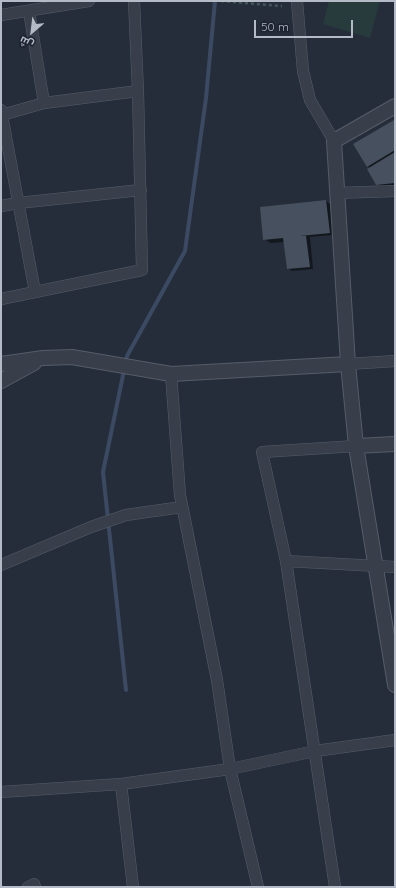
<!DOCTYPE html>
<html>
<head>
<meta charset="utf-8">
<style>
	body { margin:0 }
	#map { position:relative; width:396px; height:888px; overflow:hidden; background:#252d3a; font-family:Quicksand,Cairo,sans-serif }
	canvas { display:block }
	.frame { position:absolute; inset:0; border:2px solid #b4bac6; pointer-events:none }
	.north { position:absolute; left:12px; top:12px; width:40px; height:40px; -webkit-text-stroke:3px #1d2430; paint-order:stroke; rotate:208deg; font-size:11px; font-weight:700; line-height:16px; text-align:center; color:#b4bac6 }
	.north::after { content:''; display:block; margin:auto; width:14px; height:18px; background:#b4bac6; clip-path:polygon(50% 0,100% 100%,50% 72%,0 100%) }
	.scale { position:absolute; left:254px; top:20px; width:99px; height:18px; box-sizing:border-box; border:2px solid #b4bac6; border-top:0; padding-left:5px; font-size:12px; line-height:14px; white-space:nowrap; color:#b4bac6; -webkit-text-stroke:3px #1d2430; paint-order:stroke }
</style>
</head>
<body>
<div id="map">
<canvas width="396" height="888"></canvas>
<div class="frame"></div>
<div class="north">ش</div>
<div class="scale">50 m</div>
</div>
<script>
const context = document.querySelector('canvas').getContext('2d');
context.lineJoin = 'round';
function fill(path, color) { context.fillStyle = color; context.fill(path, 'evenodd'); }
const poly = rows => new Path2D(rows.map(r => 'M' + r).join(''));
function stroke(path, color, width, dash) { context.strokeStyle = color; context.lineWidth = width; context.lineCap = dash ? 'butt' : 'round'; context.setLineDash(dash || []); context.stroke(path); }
fill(poly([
	[329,1,380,1,370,38,323,24]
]), '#273a3c');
fill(poly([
	[394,121,395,122,395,185,382,187,377,184,370,168,368,166],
	[326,201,330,204,333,235,310,237,313,269,292,271,288,268,285,242,271,243,264,239]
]), '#0007');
stroke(poly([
	[126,690,103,472,127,356,185,251,206,98,215,1]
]), '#3b4a62', 4);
fill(poly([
	[394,120,395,122,395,150,367,167,353,144],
	[395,152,395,183,376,185,367,169],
	[326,200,330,233,300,236,306,236,310,267,287,269,283,238,263,240,260,207]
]), '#46505e');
const minor = poly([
	[297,1,303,71,310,100,334,141],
	[29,11,44,103],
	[1,15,89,1],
	[1,110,35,292],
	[2,115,44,103,138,91],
	[337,193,395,191],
	[1,206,18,203,141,190],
	[1,299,142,270,138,91,134,1],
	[348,364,395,361],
	[171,374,180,495,217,680,230,769,258,887],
	[286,561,395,567],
	[1,565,91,527,126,515,182,507],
	[121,784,133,887],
	[1,792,121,784,230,769,315,751,395,740],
	[28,887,34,884,35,887],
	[335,887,286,561,262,452,356,446]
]);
const tertiary = poly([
	[395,106,334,141,348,364,356,446,395,685],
	[1,364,43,358,72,357,171,374,348,364],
	[1,381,34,363],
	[356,446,395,444]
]);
stroke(minor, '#565d69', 12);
stroke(tertiary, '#565d69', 16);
stroke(poly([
	[221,1,282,6]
]), '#445559', 2.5, [3, 3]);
stroke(minor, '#383f4b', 11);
stroke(tertiary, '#383f4b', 14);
</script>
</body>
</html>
